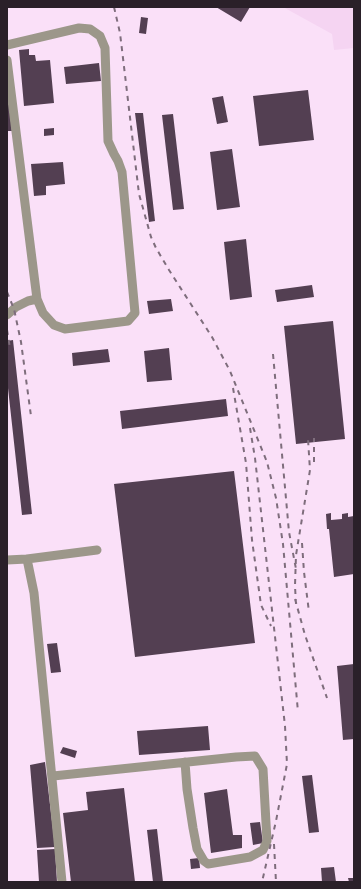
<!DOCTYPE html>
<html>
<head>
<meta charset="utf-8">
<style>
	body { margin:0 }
	#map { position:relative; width:361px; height:889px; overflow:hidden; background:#fae0f8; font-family:"PT Serif",serif }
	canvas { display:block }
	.frame { position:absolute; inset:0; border:8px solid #2a2029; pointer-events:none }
</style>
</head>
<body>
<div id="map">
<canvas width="361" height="889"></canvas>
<div class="frame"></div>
</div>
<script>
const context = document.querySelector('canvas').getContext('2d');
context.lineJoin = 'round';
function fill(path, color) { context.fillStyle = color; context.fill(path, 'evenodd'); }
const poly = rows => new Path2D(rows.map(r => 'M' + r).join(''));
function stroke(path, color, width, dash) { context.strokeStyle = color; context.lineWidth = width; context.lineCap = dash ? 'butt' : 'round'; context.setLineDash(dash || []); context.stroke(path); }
fill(poly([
	[283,7,354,7,354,48,334,50,332,34]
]), '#f5d4f2');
fill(poly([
	[216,7,250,7,241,22],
	[141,17,148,18,146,34,139,33],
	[29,49,29,55,35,55,36,61,50,60,54,103,24,106,19,50],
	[99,63,101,81,66,84,64,67],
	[308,90,314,140,259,146,253,96],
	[7,96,8,96,12,131,7,131],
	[223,96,228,122,217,124,212,98],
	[135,113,143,113,155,221,149,222],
	[173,114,184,209,173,210,162,115],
	[54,128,54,135,44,136,44,129],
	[232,149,240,207,217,210,210,152],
	[63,162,65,184,46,186,46,195,34,196,31,164],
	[246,239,252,297,230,300,224,242],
	[312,285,314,297,277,302,275,290],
	[171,299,173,311,149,314,147,301],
	[333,321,345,439,296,444,284,326],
	[13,340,32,514,22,515,7,379,7,341],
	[169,348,172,380,147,382,144,351],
	[108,349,110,362,73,366,72,353],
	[226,399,228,416,122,429,120,411],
	[234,471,255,643,135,657,114,484],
	[331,513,331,520,342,519,342,514,348,513,348,517,354,516,354,574,334,577,329,529,327,529,326,514],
	[57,643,61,672,51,673,47,644],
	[354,664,354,739,343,740,337,666],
	[208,726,210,750,139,755,137,731],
	[63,747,77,751,75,758,60,753],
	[45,762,55,847,37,848,30,765],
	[312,775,319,832,309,833,302,776],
	[124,788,135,882,71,882,63,813,88,810,86,792],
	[227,789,233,835,242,835,242,848,211,853,204,793],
	[260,822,263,843,253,845,250,823],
	[157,829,163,882,153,882,147,830],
	[55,849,57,882,39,882,37,850],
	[199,858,200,868,191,869,190,859],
	[334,867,336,882,322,882,321,868],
	[348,878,354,878,354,882,349,882]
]), '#533f52');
stroke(poly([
	[7,45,79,28,90,29,100,36,105,48,108,141,114,154,118,161,122,172,135,313,128,321,65,329,54,325,43,313,37,299,7,60],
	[7,315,16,307,28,301,37,299],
	[27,559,34,593,62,882],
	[7,560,27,559,97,550],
	[53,776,236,757,255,756,263,769,267,841,263,850,250,857,208,864,204,861,197,849,193,828,187,789,185,762]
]), '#9c978a', 9);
stroke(poly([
	[114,7,120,33,125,75,139,194,151,237,156,248,169,270,212,337,230,371,267,462,276,498,283,544,298,712],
	[7,292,14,309,21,342,31,416],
	[7,330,10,348],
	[273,354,289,532,296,569],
	[233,388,246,463,252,540,261,605,271,626],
	[250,428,255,458,285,726,287,764,276,821,262,882],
	[314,462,314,438],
	[302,543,304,572,309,612],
	[295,599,305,635,327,698],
	[296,604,295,586,296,555,310,470,308,439],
	[274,844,276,882]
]), '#7e6d7c', 2, [5, 5]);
</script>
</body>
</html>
